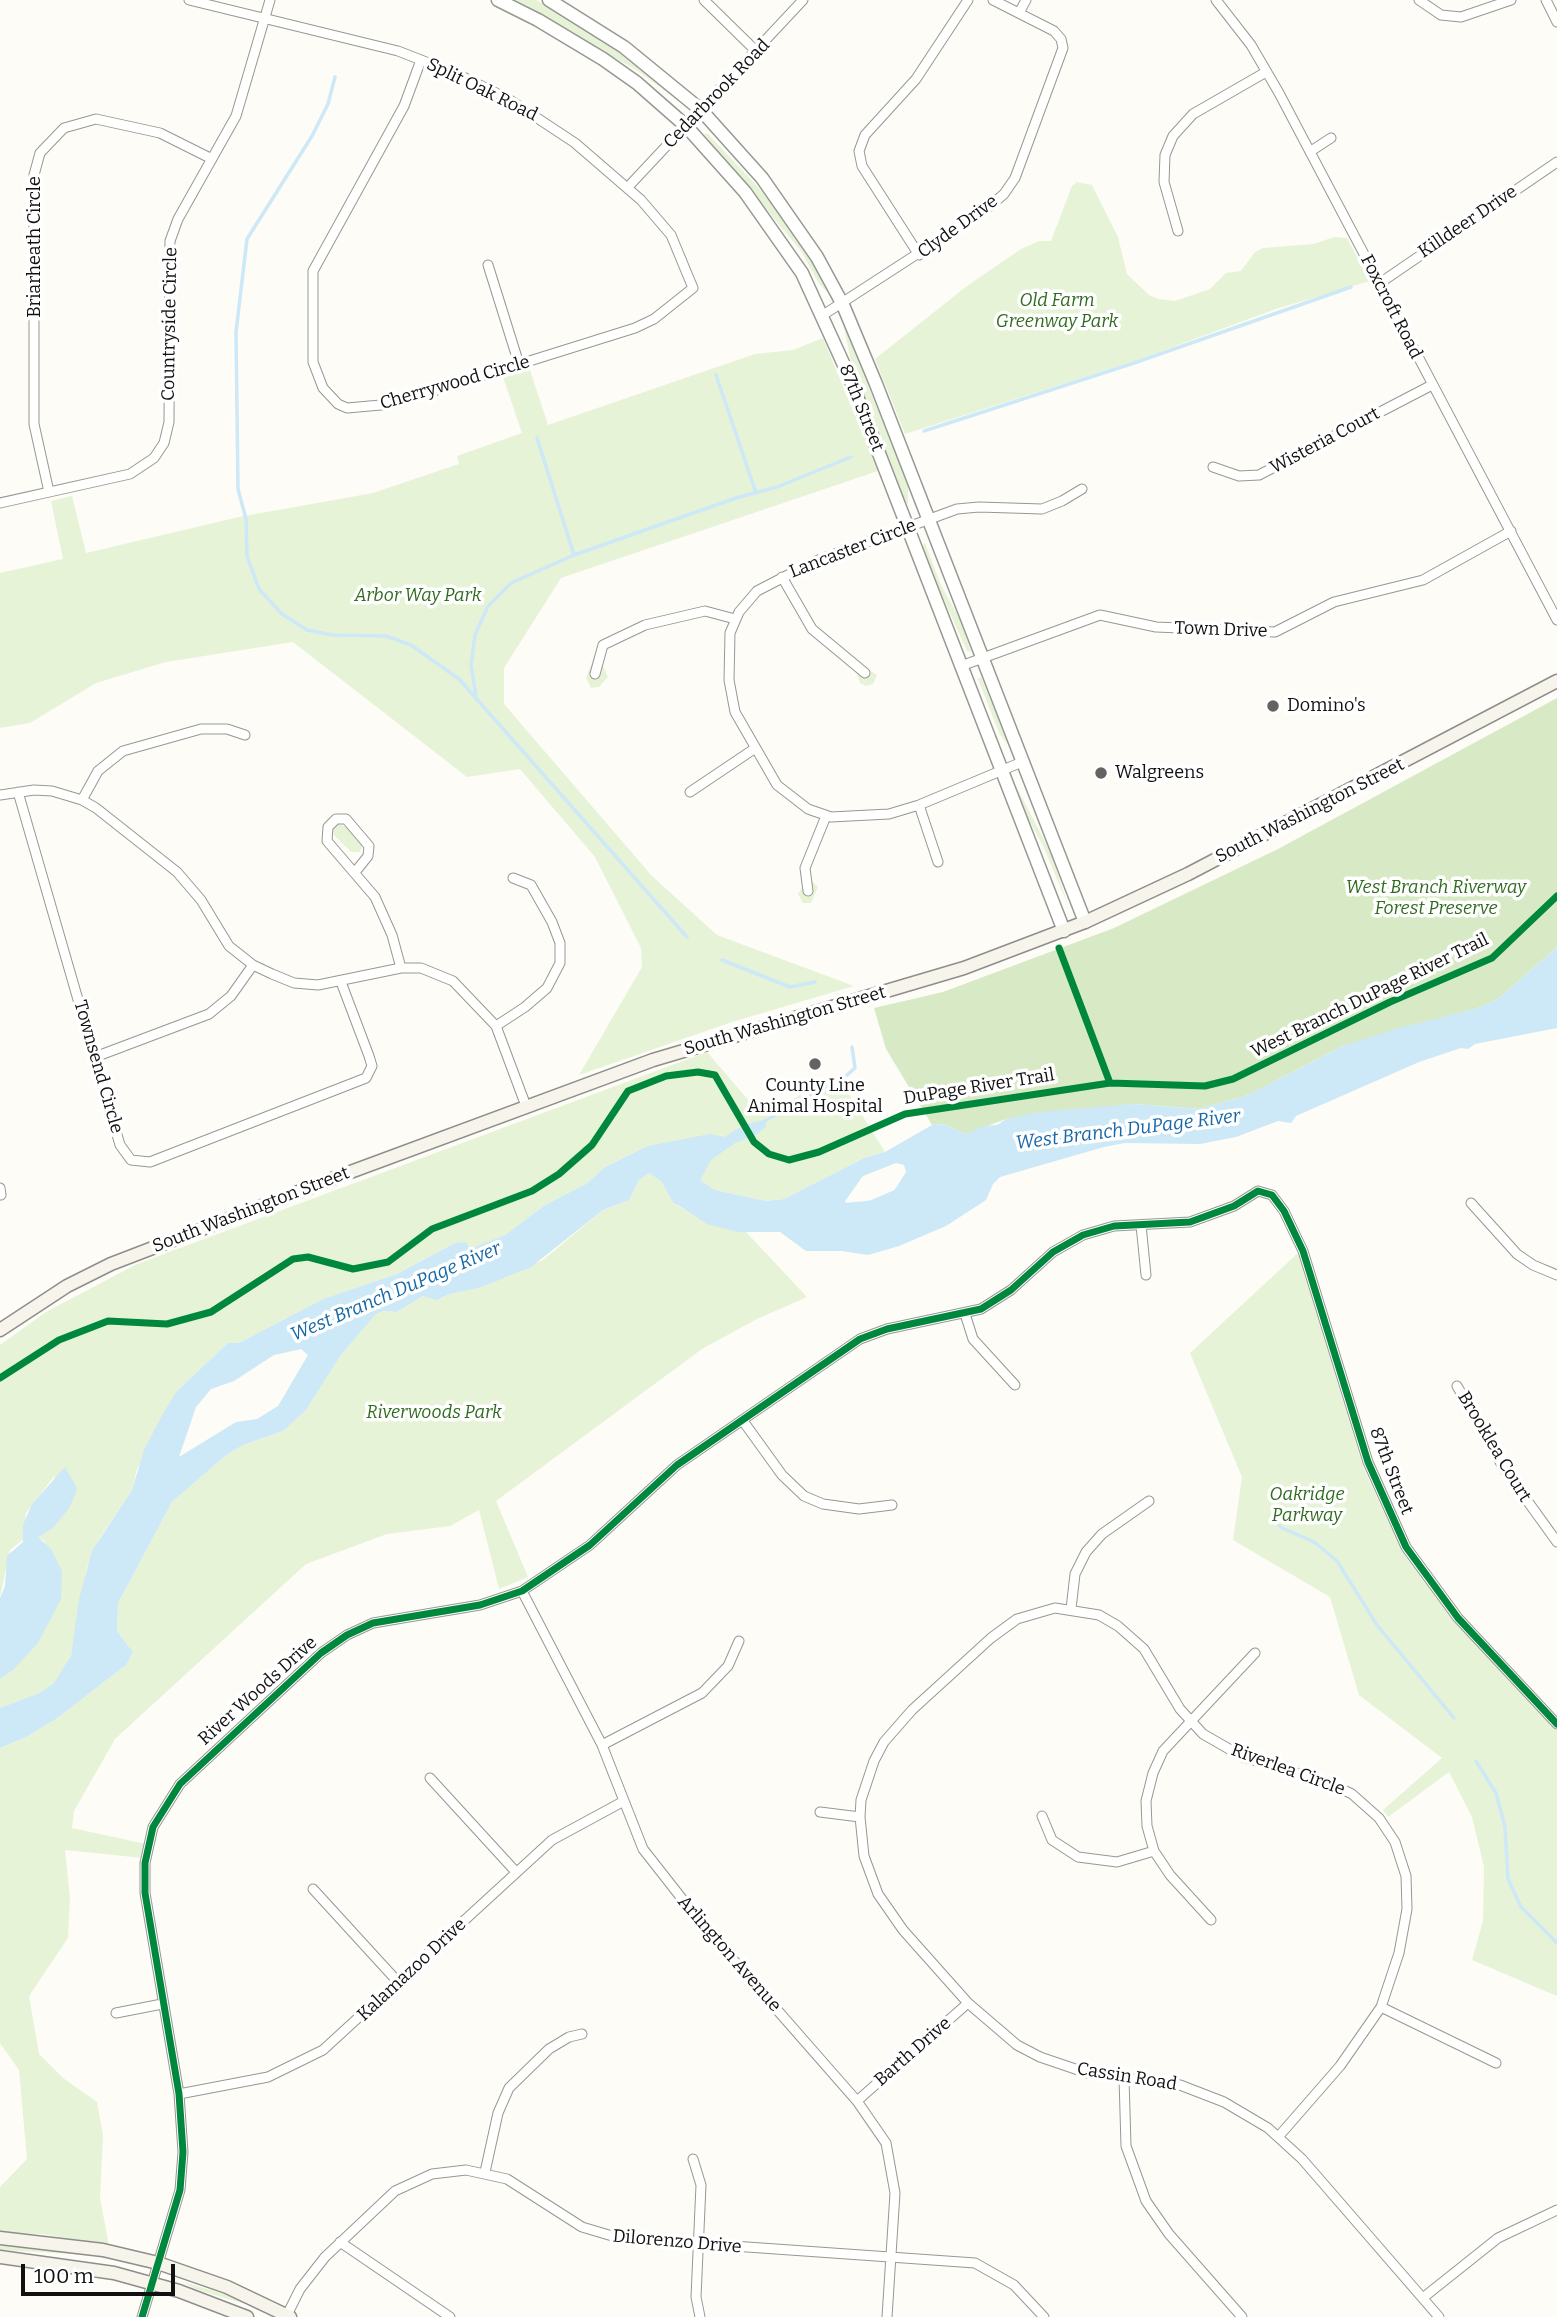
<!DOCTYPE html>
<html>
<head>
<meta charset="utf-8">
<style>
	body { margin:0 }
	#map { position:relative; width:1557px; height:2317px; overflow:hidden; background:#fdfcf7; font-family:Bitter,serif }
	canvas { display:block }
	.scale { position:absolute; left:21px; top:2264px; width:154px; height:32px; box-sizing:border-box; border:4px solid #111; border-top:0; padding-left:9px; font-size:21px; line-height:24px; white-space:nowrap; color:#111; -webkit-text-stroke:5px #fff; paint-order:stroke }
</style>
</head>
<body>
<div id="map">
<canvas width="1557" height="2317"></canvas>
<div class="scale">100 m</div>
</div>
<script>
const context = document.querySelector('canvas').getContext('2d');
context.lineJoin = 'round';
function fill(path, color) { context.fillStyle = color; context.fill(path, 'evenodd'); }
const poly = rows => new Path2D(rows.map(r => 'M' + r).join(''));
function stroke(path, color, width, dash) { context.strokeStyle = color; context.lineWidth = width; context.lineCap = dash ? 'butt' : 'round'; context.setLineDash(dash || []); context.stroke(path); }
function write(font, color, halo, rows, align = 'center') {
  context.font = font + ' Bitter,serif'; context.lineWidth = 7; context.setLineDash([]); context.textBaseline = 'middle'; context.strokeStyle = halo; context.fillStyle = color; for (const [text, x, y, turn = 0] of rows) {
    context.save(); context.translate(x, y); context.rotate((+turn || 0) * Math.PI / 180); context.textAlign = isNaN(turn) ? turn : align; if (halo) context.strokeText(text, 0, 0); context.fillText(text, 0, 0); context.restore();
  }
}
fill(poly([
	[514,0,536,0,566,16,645,70,681,103,638,71],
	[704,134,708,134,773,203,805,248,828,292,819,284,801,251],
	[1077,182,1092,185,1118,237,1127,274,1149,295,1158,299,1175,301,1210,289,1226,273,1241,271,1255,252,1263,248,1314,244,1334,237,1347,238,1370,281,1276,309,1132,362,905,434,875,359,967,286,1021,249,1039,241,1051,241,1072,186],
	[844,327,908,484,908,504,904,502,852,367],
	[823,338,878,471,561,578,504,668,504,704,652,876,717,935,854,986,732,1022,579,1075,642,967,641,948,595,857,520,769,467,777,293,642,166,662,96,683,30,723,0,728,0,573,63,559,51,501,72,496,86,553,239,517,373,493,459,464,457,456,522,433,503,377,530,370,548,425,755,354,793,350],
	[925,543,941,585,962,623,971,652,967,651,936,582,922,546],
	[596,651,608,677,599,687,591,688,586,678],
	[860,665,877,675,873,684,866,686,860,683,855,669],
	[981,677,1008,741,1008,745,999,733,978,679],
	[1017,788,1050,851,1068,905,1043,846,1026,815],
	[338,824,349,828,363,844,360,852,351,852,334,835,333,828],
	[808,877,818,887,811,903,803,903,798,894],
	[707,1052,762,1116,837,1075,885,1152,864,1158,784,1199,766,1201,715,1190,648,1146,605,1167,586,1184,545,1205,505,1235,470,1250,455,1243,397,1274,323,1299,239,1343,228,1343,177,1391,137,1469,132,1490,100,1538,87,1567,71,1656,63,1671,54,1683,41,1693,0,1708,0,1679,13,1670,45,1542,38,1537,55,1475,26,1513,24,1539,10,1550,0,1597,0,1345,46,1312,137,1264],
	[649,1173,662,1182,678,1206,707,1223,746,1232,807,1297,757,1319,702,1349,496,1501,528,1577,499,1589,479,1510,450,1526,387,1534,306,1564,115,1739,74,1811,72,1828,146,1844,143,1858,65,1850,70,1898,68,1938,29,1996,39,2054,63,2078,97,2102,103,2135,100,2198,109,2246,43,2234,0,2233,0,2187,27,2159,19,2070,0,2043,0,1748,26,1737,56,1719,126,1665,133,1652,117,1631,118,1603,172,1502,225,1456,243,1445,283,1431,306,1410,341,1355,376,1314,383,1311,397,1312,423,1296,440,1299,450,1294,479,1288,543,1260,603,1210,629,1200,639,1180],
	[1298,1253,1364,1469,1398,1542,1457,1624,1557,1731,1557,1996,1472,1960,1483,1921,1484,1867,1472,1817,1449,1772,1388,1817,1383,1810,1442,1758,1359,1695,1330,1597,1233,1540,1242,1477,1190,1353],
	[0,2243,82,2251,136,2264,89,2255,0,2250],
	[180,2281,238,2298,262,2309,198,2290]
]), '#e7f3d7');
fill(poly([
	[1557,698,1557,947,1498,999,1478,1008,1343,1046,1248,1095,1199,1109,1134,1104,1006,1119,966,1134,944,1124,932,1125,886,1049,874,1008,943,992,1114,928,1278,849]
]), '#d8eac5');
fill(poly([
	[1557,947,1557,1028,1475,1044,1468,1049,1461,1048,1419,1062,1296,1116,1291,1123,1278,1121,1236,1137,1200,1144,1125,1143,1104,1147,1000,1177,993,1184,986,1200,946,1226,899,1246,868,1255,841,1251,806,1251,780,1232,738,1232,707,1224,673,1202,662,1182,649,1173,639,1180,629,1200,603,1210,531,1267,479,1288,450,1294,437,1300,423,1296,397,1312,383,1311,376,1314,341,1355,306,1410,283,1431,243,1445,225,1456,172,1502,118,1603,117,1631,133,1652,126,1665,56,1719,26,1737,0,1748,0,1708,40,1693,54,1683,71,1656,79,1599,92,1551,132,1490,144,1450,165,1410,177,1391,228,1343,239,1343,323,1299,397,1274,455,1243,466,1242,470,1249,505,1235,545,1205,586,1184,605,1167,648,1146,710,1134,724,1137,746,1124,766,1120,766,1127,756,1135,735,1143,711,1160,700,1180,715,1190,766,1201,784,1199,864,1158,885,1152,932,1125,944,1124,966,1134,982,1126,997,1125,1006,1119,1039,1112,1134,1104,1199,1109,1248,1095,1343,1046,1395,1029,1478,1008,1498,999],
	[896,1163,904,1165,906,1172,885,1205,869,1212,849,1210,845,1201,863,1176],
	[301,1349,308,1355,278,1406,257,1419,236,1422,179,1457,196,1407,211,1389,234,1381,274,1355],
	[65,1467,77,1488,75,1495,69,1508,53,1528,38,1537,51,1549,62,1571,61,1599,38,1643,13,1670,0,1679,0,1598,5,1586,7,1556,23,1542,23,1525,32,1504]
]), '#cde8f7');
stroke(poly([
	[335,77,328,104,312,136,247,239,236,332,238,489,246,519,247,556,259,589,282,614,307,630,333,635,386,636,411,645,459,679,687,937],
	[716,375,756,493],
	[924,431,1134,363,1351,287],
	[537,438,574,555],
	[476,696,471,665,475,635,488,606,511,583,574,555,736,498,777,487,851,457],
	[722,960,790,987,815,982],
	[847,1075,855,1068,852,1047],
	[763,1122,837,1080],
	[1272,1508,1274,1520,1282,1528,1314,1542,1337,1561,1377,1625,1454,1718],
	[1476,1761,1496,1793,1505,1827,1508,1879,1521,1907,1557,1943]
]), '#cde8f7', 3.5);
stroke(poly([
	[828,1214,872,1210,907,1195]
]), '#cde8f7', 19);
const minor = poly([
	[189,0,398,51,457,74,510,100,575,143,641,200,671,235,693,288,654,319,635,328,392,404,347,408,338,404,323,388,313,362,313,271,404,106,421,60],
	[704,0,757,52],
	[1216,0,1251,45,1279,93,1557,620],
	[1419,0,1441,15,1461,17,1511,0],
	[1546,0,1557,22],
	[1019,13,1026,0],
	[1311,151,1331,138],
	[628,187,803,0],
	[1178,231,1164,182,1165,155,1173,136,1193,114,1266,72],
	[919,255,862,166,859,151,865,135,916,79,968,0],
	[488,265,519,364],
	[1380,283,1557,162],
	[823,315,985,210,1004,194,1015,178,1063,48,1061,39,1054,31,993,0],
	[1213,467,1239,476,1259,475,1432,385],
	[49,492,34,424,34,175,40,153,64,128,96,119,160,133,212,159],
	[0,503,130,474,154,458,164,443,169,422,170,241,178,219,236,116,270,0],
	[782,577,812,629,865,673],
	[961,666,1100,615,1156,627,1275,632,1334,602,1423,580,1511,531],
	[595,674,603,645,645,625,705,611,735,619],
	[1022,762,919,805,889,814,831,817,808,809,777,785,735,712,729,680,730,633,739,612,757,591,813,562,957,509,979,507,1042,509,1062,501,1082,489],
	[18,792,120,1145,131,1160,150,1162,366,1078,372,1066,369,1056,341,982],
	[690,792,754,749],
	[0,795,34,790,52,791,82,800,96,808,177,872,201,900,229,946,253,965,272,974,294,983,318,985,401,968,421,968,453,981,496,1026,526,1106],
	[82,800,98,771,123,751,201,729,227,729,245,735],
	[919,805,938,862],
	[356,871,368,856,369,846,346,819,336,819,328,827,327,841,375,897,392,935,401,968],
	[808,891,805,868,826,816],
	[496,1026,525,1007,547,988,560,963,560,943,552,922,531,885,513,878],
	[95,1057,209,1014,231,996,253,965],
	[0,1188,1,1195],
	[1471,1203,1517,1254,1533,1265,1557,1275],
	[1141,1225,1146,1275],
	[965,1314,973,1339,1015,1385],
	[1457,1386,1503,1467,1557,1542],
	[743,1421,782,1475,804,1496,823,1504,859,1509,892,1505],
	[522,1591,602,1745,643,1849,701,1923,857,2101,886,2143,895,2193,887,2317],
	[1071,1609,1075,1574,1086,1552,1102,1534,1149,1501],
	[602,1745,702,1693,728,1666,739,1641],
	[430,1778,516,1872],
	[820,1812,860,1817],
	[1042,1816,1052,1840,1078,1857,1117,1862,1154,1851],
	[313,1889,398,1982],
	[1211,1920,1170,1875,1154,1851,1147,1826,1146,1801,1153,1773,1163,1751,1255,1653],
	[1381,2007,1496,2063],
	[116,2013,162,2004],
	[1124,2078,1126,2146,1146,2201,1169,2234,1242,2317],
	[179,2094,268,2077,323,2050,552,1840,624,1801],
	[857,2101,968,2003],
	[1279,2136,1340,2066,1381,2007,1399,1953,1407,1909,1406,1876,1395,1842,1379,1818,1352,1794,1327,1782,1243,1757,1203,1734,1180,1709,1144,1649,1118,1626,1099,1615,1055,1608,1017,1619,991,1638,912,1710,884,1742,874,1761,861,1800,860,1817,864,1856,878,1894,903,1930,968,2003,1017,2045,1040,2057,1087,2073,1180,2085,1224,2102,1268,2128,1302,2159,1439,2317],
	[693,2159,701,2185,696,2297,700,2317],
	[485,2172,498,2113,509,2088,549,2049,569,2037,582,2034],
	[340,2242,450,2317],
	[1424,2297,1498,2238,1557,2210],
	[142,2317,180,2190,183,2152,179,2094,145,1893,145,1863,153,1827,180,1784,321,1653,347,1635,373,1623,480,1605,522,1591,590,1545,677,1465,860,1339,887,1329,981,1309,1011,1290,1053,1252,1083,1235,1114,1226,1190,1222,1234,1206,1258,1191,1272,1195,1284,1211,1303,1251,1368,1462,1406,1547,1458,1618,1557,1724],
	[286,2317,300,2289,325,2257,395,2191,432,2174,466,2170,507,2179,582,2227,619,2238,975,2263,1014,2285,1044,2317]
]);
const tertiary = poly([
	[498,0,538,20,603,59,637,83,686,126,745,192,802,273,849,376,1064,931],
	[549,0,624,47,701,110,762,178,817,257,843,305,876,384,1085,922]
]);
const secondary = poly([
	[0,1330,67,1286,111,1264,345,1174,653,1060,964,968,1085,922,1188,874,1557,681],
	[0,2238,103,2250,158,2263,227,2287,290,2317],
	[0,2257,114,2273,179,2291,247,2317]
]);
stroke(minor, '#979795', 11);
stroke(tertiary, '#979795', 15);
stroke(secondary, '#8e8d8b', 15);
stroke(minor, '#fffffe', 9);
stroke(tertiary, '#fffffe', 12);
stroke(secondary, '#f6f4eb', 12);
stroke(poly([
	[1059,948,1110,1083,1205,1086,1233,1079,1390,1002,1492,958,1557,896],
	[0,1378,59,1340,108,1321,167,1324,211,1312,293,1259,308,1257,353,1269,388,1262,432,1229,532,1191,559,1174,592,1145,628,1091,666,1076,698,1072,715,1075,754,1142,769,1154,789,1160,819,1152,905,1114,1110,1083],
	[142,2317,180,2190,183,2152,179,2094,145,1893,145,1863,153,1827,180,1784,321,1653,347,1635,373,1623,480,1605,522,1591,590,1545,677,1465,860,1339,887,1329,981,1309,1011,1290,1053,1252,1083,1235,1114,1226,1190,1222,1234,1206,1258,1191,1272,1195,1284,1211,1303,1251,1368,1462,1406,1547,1458,1618,1557,1724]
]), '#00873e', 7);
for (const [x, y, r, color] of [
	[1273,706,7,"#646362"],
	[1101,773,7,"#646362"],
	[815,1064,7,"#646362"]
]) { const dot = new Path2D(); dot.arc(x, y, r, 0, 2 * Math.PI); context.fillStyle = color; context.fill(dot); stroke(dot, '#fff', 2.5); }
write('18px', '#111', '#fff', [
	["Split Oak Road",482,90,26],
	["Cedarbrook Road",717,94,-46],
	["Killdeer Drive",1468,222,-34],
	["Clyde Drive",958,227,-36],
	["Briarheath Circle",35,247,-90],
	["Foxcroft Road",1391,307,63],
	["Countryside Circle",170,324,-89],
	["Cherrywood Circle",455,383,-16],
	["87th Street",861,408,68],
	["Wisteria Court",1325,441,-28],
	["Lancaster Circle",853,549,-21],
	["Town Drive",1221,630,2],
	["South Washington Street",1310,811,-27],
	["West Branch DuPage River Trail",1370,996,-26],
	["South Washington Street",785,1021,-16],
	["Townsend Circle",98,1067,74],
	["DuPage River Trail",979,1087,-9],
	["South Washington Street",251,1210,-21],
	["Brooklea Court",1494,1447,59],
	["87th Street",1391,1471,69],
	["River Woods Drive",258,1691,-42],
	["Riverlea Circle",1288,1770,20],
	["Arlington Avenue",729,1954,49],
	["Kalamazoo Drive",412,1970,-43],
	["Barth Drive",913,2052,-41],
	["Cassin Road",1127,2077,9],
	["Dilorenzo Drive",677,2242,5]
]);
write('italic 18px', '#2f6b1f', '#fff', [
	["Old Farm",1057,301],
	["Greenway Park",1057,322],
	["Arbor Way Park",418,596],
	["West Branch Riverway",1436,888],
	["Forest Preserve",1436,909],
	["Riverwoods Park",434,1413],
	["Oakridge",1307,1495],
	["Parkway",1307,1516]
]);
write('18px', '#111', '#fff', [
	["Domino's",1287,706],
	["Walgreens",1115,773],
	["County Line",815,1086,"center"],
	["Animal Hospital",815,1107,"center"]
], 'left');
write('italic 19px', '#1768a6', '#fff', [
	["West Branch DuPage River",1128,1130,-7],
	["West Branch DuPage River",396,1292,-23]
]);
</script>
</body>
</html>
